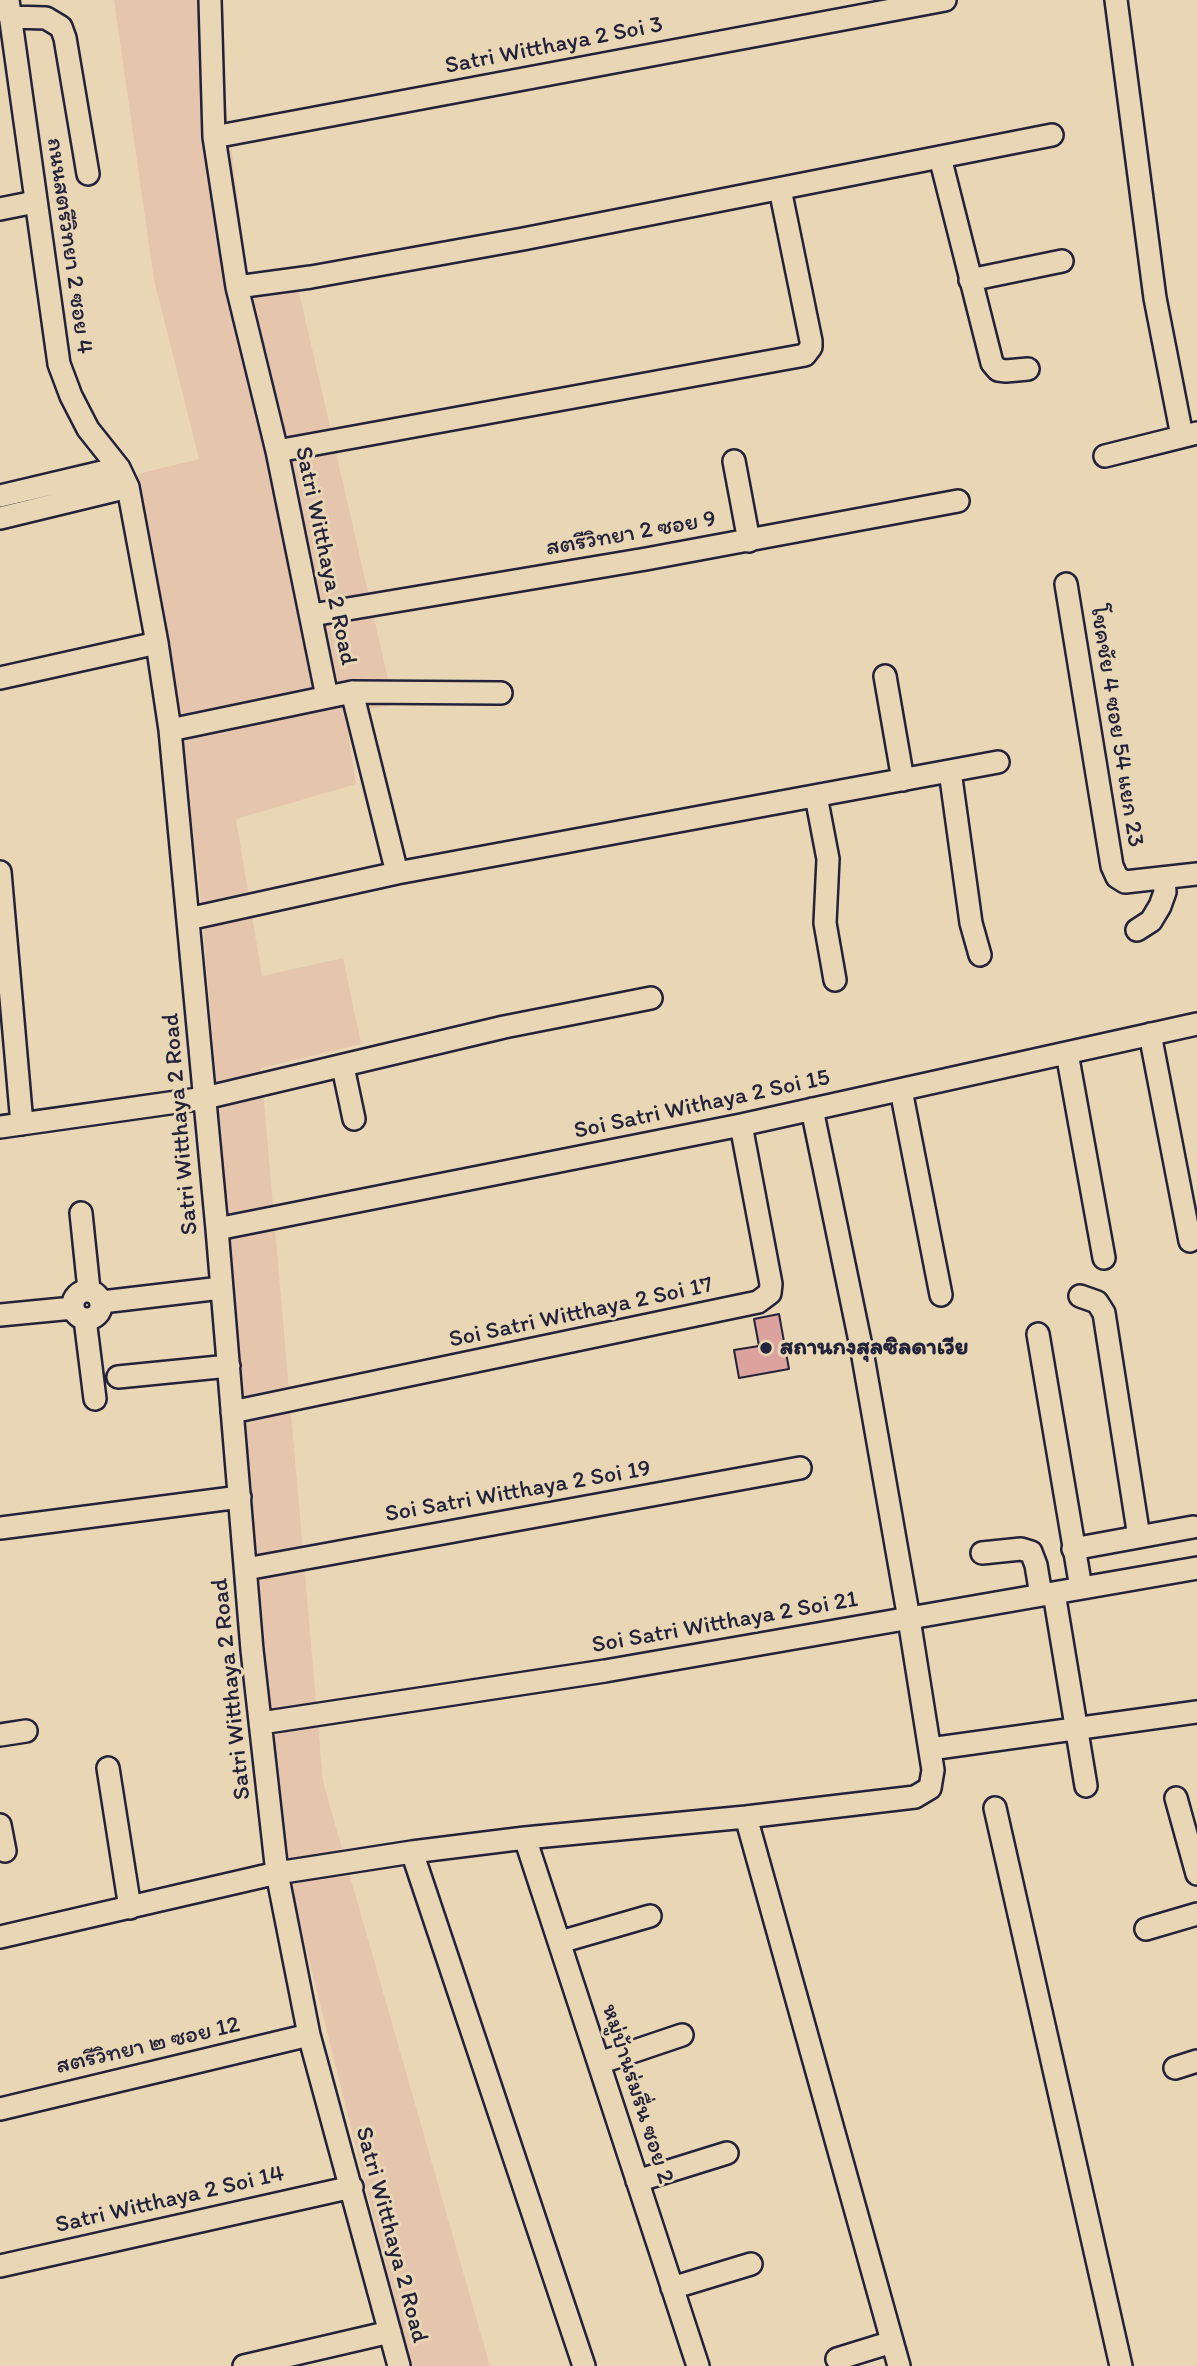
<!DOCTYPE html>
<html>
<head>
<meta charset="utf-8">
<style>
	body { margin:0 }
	canvas { display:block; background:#e9d6b4 }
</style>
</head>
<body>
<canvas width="1197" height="2366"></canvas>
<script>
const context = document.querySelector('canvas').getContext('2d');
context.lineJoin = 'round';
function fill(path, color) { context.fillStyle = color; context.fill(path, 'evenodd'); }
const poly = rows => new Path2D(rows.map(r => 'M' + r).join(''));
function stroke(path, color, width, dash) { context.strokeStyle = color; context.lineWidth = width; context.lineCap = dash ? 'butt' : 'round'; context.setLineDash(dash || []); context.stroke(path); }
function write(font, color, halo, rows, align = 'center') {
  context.font = font + ' Itim,"Playpen Sans Thai",sans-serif'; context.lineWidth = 6; context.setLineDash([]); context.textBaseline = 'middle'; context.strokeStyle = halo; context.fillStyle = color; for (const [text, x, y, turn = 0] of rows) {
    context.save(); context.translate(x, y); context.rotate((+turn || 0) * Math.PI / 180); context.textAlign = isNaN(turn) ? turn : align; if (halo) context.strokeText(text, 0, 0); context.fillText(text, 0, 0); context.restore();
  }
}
fill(poly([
	[114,0,219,0,221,66,247,273,293,266,394,705,345,713,356,784,236,819,262,976,343,958,361,1044,261,1068,323,1782,490,2366,411,2366,294,1900,273,1737,198,870,138,474,199,459,154,280]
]), '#e5c6ad');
const building = poly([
	[779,1314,789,1369,739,1378,734,1350,759,1346,754,1319,779,1314]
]);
fill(building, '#dca29d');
stroke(building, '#22223b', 2);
const minor = poly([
	[8,0,59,364,71,396,88,429,119,468,128,487,157,643,170,730,217,1229,252,1650,277,1873,309,2035,399,2366],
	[210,0,214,137,237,287,277,451,327,697],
	[1116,0,1155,298,1182,436],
	[10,17,46,18,61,27,65,38,88,174],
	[214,137,945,0],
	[940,157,992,363,998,370,1006,371,1028,369],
	[0,209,35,202],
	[970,280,1062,261],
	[237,287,311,277,523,239,1052,135],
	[277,451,805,355,811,347,811,341,780,189],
	[1105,456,1197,433],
	[734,461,749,541],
	[0,496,119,468],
	[0,518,128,487],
	[1066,584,1112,866,1117,877,1125,882,1197,874],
	[312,615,646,559,958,501],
	[885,676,903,780],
	[0,678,157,643],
	[352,692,397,873],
	[170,730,352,692,501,693],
	[950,771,971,923,980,955],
	[816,796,828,859,825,923,835,980],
	[0,872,22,1124],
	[188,919,397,873,998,762],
	[1137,930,1151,921,1160,906,1165,892,1164,879],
	[1150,1034,1190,1241],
	[1067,1053,1104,1258],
	[343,1067,354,1119],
	[901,1090,941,1295],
	[0,1127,205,1098,504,1027,651,998],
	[81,1213,89,1290],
	[217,1229,741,1125,1197,1024],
	'73 1305a14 14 0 1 1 28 0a14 14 0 1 1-28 0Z',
	[1080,1296,1097,1302,1104,1313,1139,1537],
	[102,1302,221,1288],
	[0,1315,73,1308],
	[85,1319,95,1399],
	[1038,1334,1081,1588],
	[118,1377,229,1366],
	[232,1412,758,1302,770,1293,771,1284,741,1125],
	[0,1528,240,1497],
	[1073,1549,1193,1527],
	[982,1553,1021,1549,1031,1552,1036,1565,1041,1595],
	[246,1569,800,1468],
	[1054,1593,1086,1786],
	[261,1723,605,1671,1197,1568],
	[0,1735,26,1731],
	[930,1749,1197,1712],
	[108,1768,130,1908],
	[1176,1798,1197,1874],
	[995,1808,1121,2366],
	[746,1817,899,2366],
	[0,1825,5,1851],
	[525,1838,698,2366],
	[412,1852,584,2366],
	[1146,1929,1197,1914],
	[0,1937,277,1873,412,1852,525,1838,746,1817,915,1797,930,1788,933,1770,909,1619,862,1351,812,1109],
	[560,1942,650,1916],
	[599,2063,682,2035],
	[1175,2068,1197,2061],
	[0,2109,309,2035],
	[637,2181,727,2153],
	[0,2266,352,2187],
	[672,2288,751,2264],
	[837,2359,892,2342],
	[244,2366,390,2332]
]);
stroke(minor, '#22223b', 26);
stroke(minor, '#e9d6b4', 21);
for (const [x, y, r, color] of [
	[766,1348,7,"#22223b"]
]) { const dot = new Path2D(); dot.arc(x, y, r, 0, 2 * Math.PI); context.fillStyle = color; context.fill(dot); stroke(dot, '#e9d6b4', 2.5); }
write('24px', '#22223b', '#e9d6b4', [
	["Satri Witthaya 2 Soi 3",554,46,-11],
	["ถนนสตรีวิทยา 2 ซอย 4",69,246,82],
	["สตรีวิทยา 2 ซอย 9",631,534,-10],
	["Satri Witthaya 2 Road",325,556,78],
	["โชคชัย 4 ซอย 54 แยก 23",1116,726,81],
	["Soi Satri Withaya 2 Soi 15",702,1105,-12],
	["Satri Witthaya 2 Road",181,1124,-95],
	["Soi Satri Witthaya 2 Soi 17",581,1313,-12],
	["Soi Satri Witthaya 2 Soi 19",518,1492,-10],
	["Soi Satri Witthaya 2 Soi 21",725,1623,-10],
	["Satri Witthaya 2 Road",232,1689,-96],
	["สตรีวิทยา ๒ ซอย 12",148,2046,-13],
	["หมู่บ้านร่มรื่น ซอย 2",637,2094,72],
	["Satri Witthaya 2 Soi 14",170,2200,-13],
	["Satri Witthaya 2 Road",391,2235,75]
]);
write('bold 24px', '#22223b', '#e9d6b4', [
	["สถานกงสุลซิลดาเวีย",780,1348]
], 'left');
</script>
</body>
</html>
